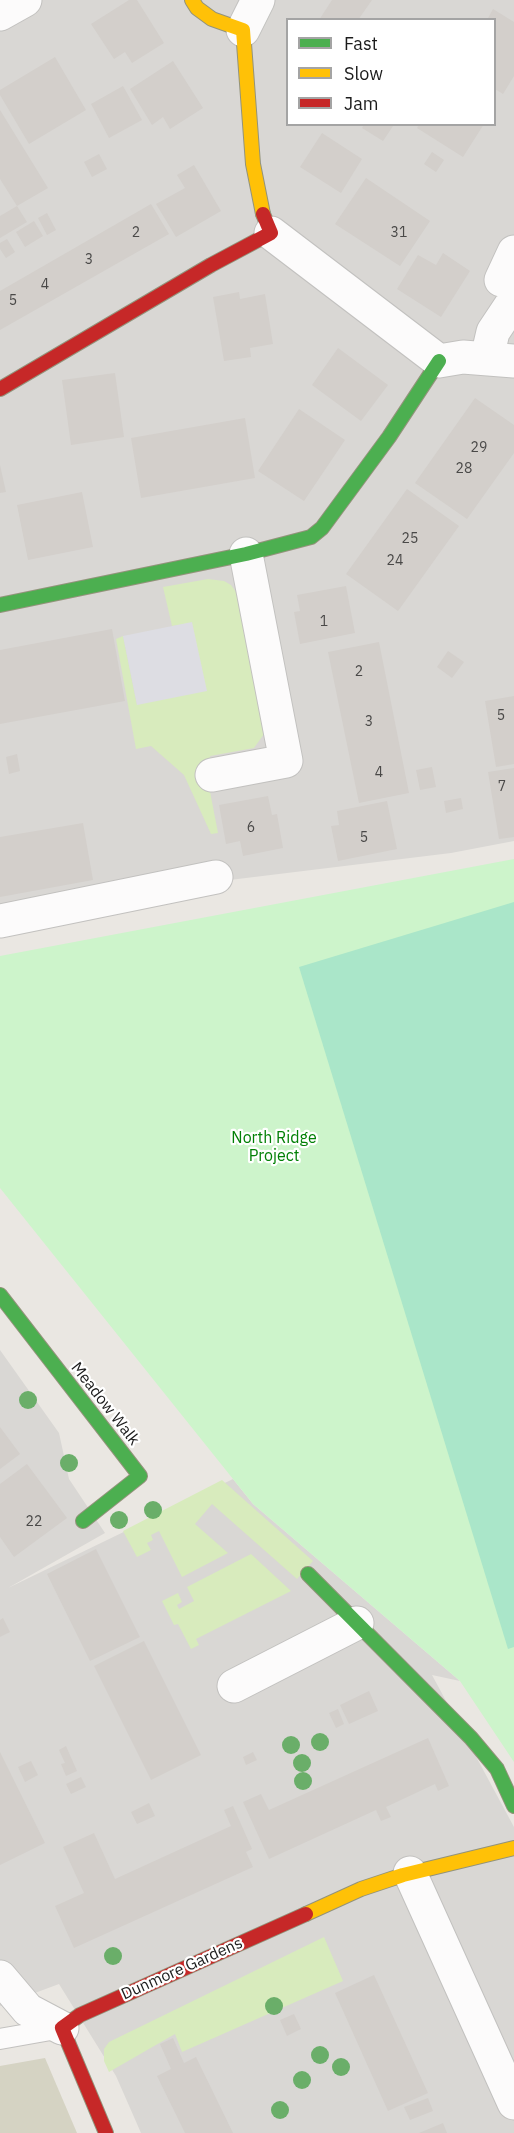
<!DOCTYPE html>
<html>
<head>
<meta charset="utf-8">
<style>
	body { margin:0 }
	#map { position:relative; width:514px; height:2133px; overflow:hidden; background:#eae7e2; font-family:"IBM Plex Sans",sans-serif }
	canvas { display:block }
	.legend { position:absolute; left:286px; top:18px; width:210px; height:108px; box-sizing:border-box; background:#fff; border:2px solid #a4a4a4; margin:0; padding:8px 10px; list-style:none; font-size:18px; color:#1b1b1b }
	.legend li { display:flex; align-items:center; gap:12px; height:30px }
	.legend b { width:30px; border:2px solid #a4a4a4 }
</style>
</head>
<body>
<div id="map">
<canvas width="514" height="2133"></canvas>
<ul class="legend">
<li><b style="height:8px;background:#4caf50"></b>Fast</li>
<li><b style="height:8px;background:#ffc107"></b>Slow</li>
<li><b style="height:8px;background:#c62828"></b>Jam</li>
</ul>
</div>
<script>
const context = document.querySelector('canvas').getContext('2d');
context.lineJoin = 'round';
function fill(path, color) { context.fillStyle = color; context.fill(path, 'evenodd'); }
const poly = rows => new Path2D(rows.map(r => 'M' + r).join(''));
function stroke(path, color, width, dash) { context.strokeStyle = color; context.lineWidth = width; context.lineCap = dash ? 'butt' : 'round'; context.setLineDash(dash || []); context.stroke(path); }
function write(font, color, halo, rows, align = 'center') {
  context.font = font + ' "IBM Plex Sans",sans-serif'; context.lineWidth = 4.5; context.setLineDash([]); context.textBaseline = 'middle'; context.strokeStyle = halo; context.fillStyle = color; for (const [text, x, y, turn = 0] of rows) {
    context.save(); context.translate(x, y); context.rotate((+turn || 0) * Math.PI / 180); context.textAlign = isNaN(turn) ? turn : align; if (halo) context.strokeText(text, 0, 0); context.fillText(text, 0, 0); context.restore();
  }
}
fill(poly([
	[0,0,514,0,514,841,451,853,0,908],
	[288,20,494,20,494,124,288,124],
	[0,1350,59,1433,69,1479,105,1533,8,1588,233,1479,253,1504,460,1681,432,1675,514,1827,514,2133,141,2133,116,2076,59,1984,0,2006]
]), '#d9d7d4');
fill(poly([
	[45,2058,77,2133,0,2133,0,2066]
]), '#d5d3c3');
fill(poly([
	[208,579,224,581,231,585,236,592,256,681,264,734,254,748,210,756,214,774,207,776,218,833,211,834,184,775,151,746,136,749,116,639,123,636,137,705,192,623,172,626,163,587],
	[222,1480,313,1561,297,1579,212,1504,195,1524,228,1553,182,1577,159,1531,151,1535,153,1540,147,1543,151,1550,137,1557,123,1531],
	[251,1554,291,1591,196,1639,199,1645,191,1649,178,1624,174,1625,162,1601,178,1593,182,1602,177,1605,179,1609,194,1601,187,1587],
	[324,1937,343,1981,182,2052,175,2034,109,2072,104,2061,104,2049,109,2042]
]), '#d8ebbd');
fill(poly([
	[514,859,514,1762,460,1681,253,1504,0,1188,0,956]
]), '#cdf4cb');
fill(poly([
	[514,902,514,1647,508,1649,299,967]
]), '#aae6c9');
fill(poly([
	[192,622,207,691,137,705,123,636]
]), '#dddde3');
fill(poly([
	[129,0,137,0,164,43,132,63,125,52,114,59,91,24],
	[332,0,372,0,358,20,319,20],
	[493,9,514,22,514,76,503,94,495,89,495,20,487,20],
	[55,57,86,110,29,144,0,95,0,90],
	[173,61,203,108,170,129,163,117,152,125,130,89],
	[123,86,142,120,109,138,91,104],
	[0,110,48,188,17,206,0,179],
	[364,124,391,124,393,126,383,141,362,128],
	[419,124,484,124,463,157,417,128],
	[322,133,362,159,341,193,300,167],
	[432,152,444,160,436,172,424,164],
	[99,154,107,169,92,177,84,162],
	[194,165,221,211,176,237,156,204,185,188,177,175],
	[366,178,430,221,400,266,335,224],
	[151,204,169,234,0,330,0,291],
	[17,206,27,222,0,238,0,216],
	[47,213,56,230,47,235,38,218],
	[34,221,43,236,25,247,16,232],
	[7,239,15,252,6,258,0,249,0,243],
	[443,253,470,271,441,317,397,289,418,255,436,265],
	[239,292,240,299,265,294,273,344,250,348,251,357,224,361,213,297],
	[338,348,388,385,361,421,312,385],
	[115,373,124,437,71,445,62,380],
	[475,398,514,425,514,453,467,519,415,483],
	[299,409,345,440,304,501,258,471],
	[245,418,255,478,141,498,131,438],
	[0,465,6,492,0,493],
	[407,489,459,526,398,611,346,574],
	[82,492,93,547,28,560,17,505],
	[346,586,355,633,300,644,294,612,300,611,297,595],
	[112,629,125,701,0,724,0,650],
	[379,642,409,793,359,803,328,652],
	[448,651,464,662,452,678,437,667],
	[514,696,514,764,496,767,485,701],
	[17,754,20,771,9,774,6,757],
	[432,767,436,787,420,790,416,770],
	[514,768,514,837,499,839,488,772],
	[268,796,272,815,277,814,283,848,243,856,240,841,226,844,219,805],
	[461,798,463,809,446,813,444,801],
	[387,801,397,849,338,861,331,826,339,825,337,811],
	[83,823,93,880,0,897,0,837],
	[0,1427,20,1454,0,1469],
	[27,1464,67,1518,14,1557,0,1537,0,1484],
	[96,1549,140,1637,90,1661,47,1574],
	[3,1618,10,1632,0,1637,0,1620],
	[144,1641,201,1755,151,1780,94,1666],
	[369,1691,378,1711,349,1724,340,1705],
	[338,1709,344,1724,336,1728,329,1713],
	[428,1738,449,1786,438,1791,435,1784,386,1807,391,1817,381,1821,376,1810,269,1859,243,1802,261,1794,269,1810],
	[66,1746,77,1771,66,1776,61,1764,65,1763,59,1750],
	[0,1752,45,1843,0,1865],
	[253,1752,257,1760,246,1765,243,1757],
	[31,1761,38,1775,25,1782,18,1767],
	[81,1777,86,1787,71,1794,66,1784],
	[149,1803,155,1816,137,1824,131,1812],
	[233,1806,252,1849,246,1852,253,1867,74,1948,55,1906,84,1893,63,1847,94,1833,115,1879,231,1826,224,1810],
	[374,1975,428,2093,388,2111,335,1993],
	[294,2014,301,2029,287,2036,280,2020],
	[173,2038,184,2063,196,2057,233,2133,185,2133,157,2076,171,2069,160,2044],
	[428,2098,433,2111,410,2120,404,2107],
	[443,2123,447,2133,419,2133]
]), '#d3cfcb');
const lane = poly([
	[0,2039,62,2028]
]);
const street = poly([
	[0,14,25,0],
	[243,30,258,0],
	[271,233,439,361,463,357,514,361],
	[501,280,514,252],
	[487,358,493,332,513,302],
	[212,775,286,761,246,554],
	[0,921,216,877],
	[234,1686,357,1623],
	[410,1873,514,2103],
	[0,1977,28,2010,62,2028]
]);
const fast = poly([
	[0,605,246,554,311,537,322,528,389,437,439,361],
	[0,1295,140,1476,83,1521],
	[308,1574,471,1738,497,1769,514,1806]
]);
const slow = poly([
	[192,0,197,8,212,19,243,30,253,164,263,214],
	[306,1914,361,1889,403,1875,514,1848]
]);
const jam = poly([
	[0,389,211,265,271,233,263,214],
	[106,2133,62,2028,80,2015,306,1914]
]);
stroke(lane, '#c2c1bf', 22);
stroke(street, '#c2c1bf', 35);
stroke(fast, '#93937b', 16);
stroke(slow, '#93937b', 16);
stroke(jam, '#93937b', 16);
stroke(lane, '#fcfbfb', 20);
stroke(street, '#fcfbfb', 33);
stroke(fast, '#4caf50', 14);
stroke(slow, '#ffc107', 14);
stroke(jam, '#c62828', 14);
context.fillStyle = '#6aae69';
for (const [x, y] of [
	[28,1400],
	[69,1463],
	[153,1510],
	[119,1520],
	[320,1742],
	[291,1745],
	[302,1763],
	[303,1781],
	[113,1956],
	[274,2006],
	[320,2055],
	[341,2067],
	[302,2080],
	[280,2110]
]) { context.beginPath(); context.arc(x, y, 9, 0, 2 * Math.PI); context.fill(); }
write('14px', '#4a4948', null, [
	["2",136,233],
	["31",399,233],
	["3",89,260],
	["4",45,285],
	["5",13,301],
	["29",479,448],
	["28",464,469],
	["25",410,539],
	["24",395,561],
	["1",324,622],
	["2",359,672],
	["5",501,716],
	["3",369,722],
	["4",379,773],
	["7",502,787],
	["6",251,828],
	["5",364,838],
	["22",34,1522]
]);
write('16px', '#028006', '#fff', [
	["North Ridge",274,1138],
	["Project",274,1156]
]);
write('16px', '#1b1b1b', '#fff', [
	["Meadow Walk",105,1404,52],
	["Dunmore Gardens",182,1969,-24]
]);
</script>
</body>
</html>
